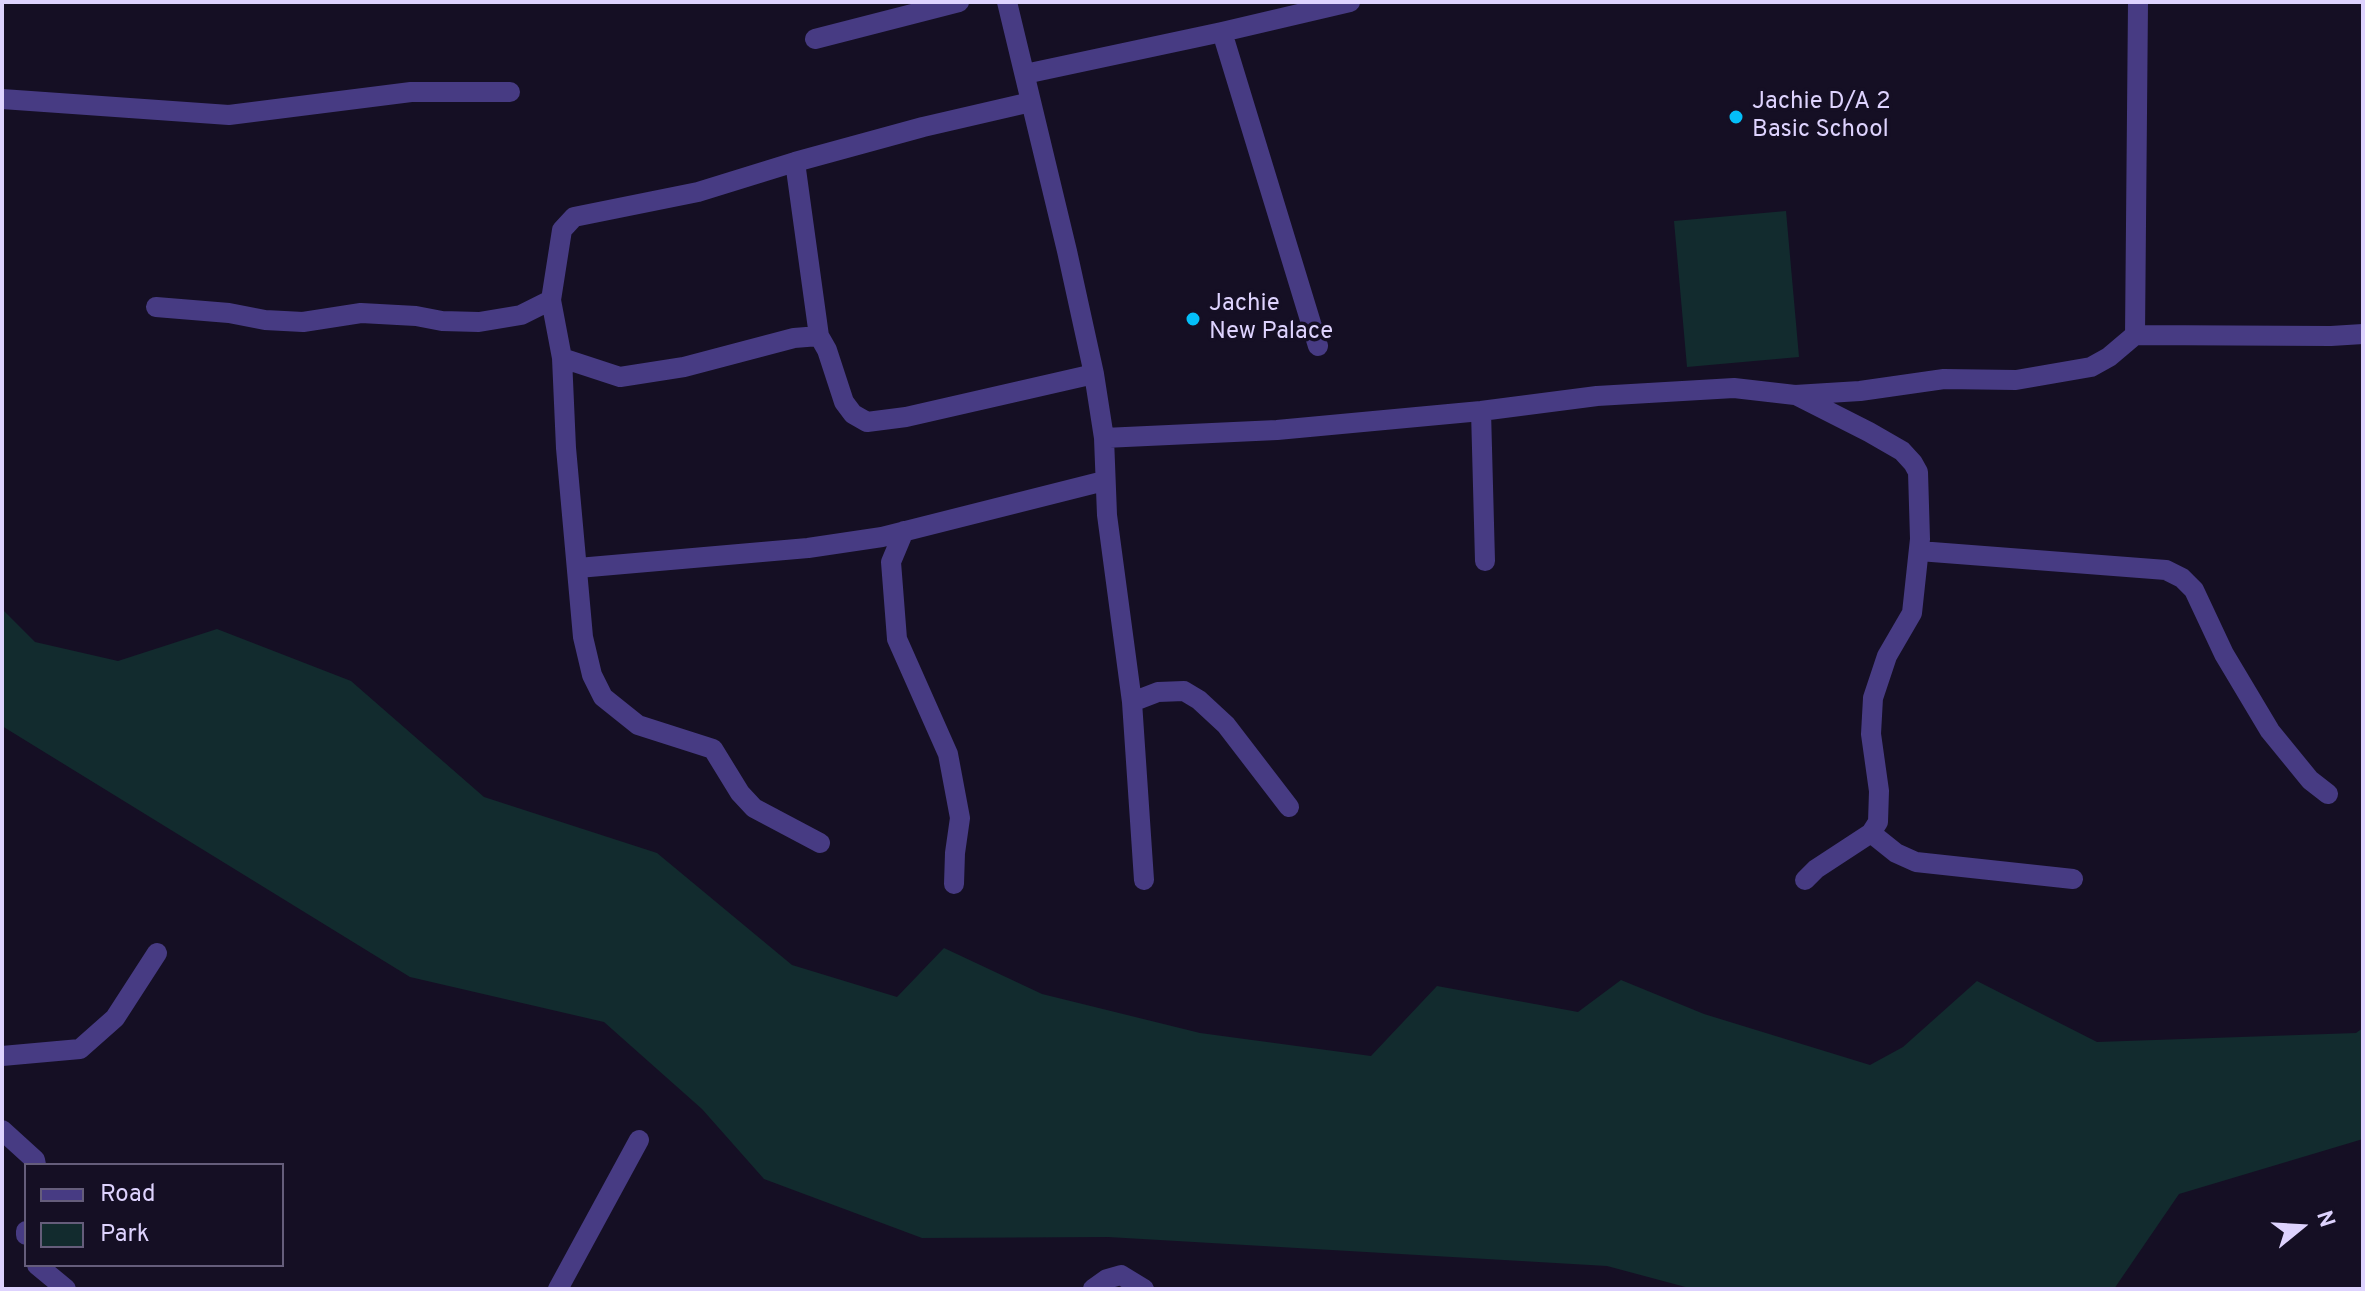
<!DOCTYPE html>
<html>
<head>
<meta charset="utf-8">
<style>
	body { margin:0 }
	#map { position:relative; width:2365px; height:1291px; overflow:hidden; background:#150f24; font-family:Overpass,sans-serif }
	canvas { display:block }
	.frame { position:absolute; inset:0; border:4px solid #ded3fe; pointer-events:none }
	.legend { position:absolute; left:24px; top:1163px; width:260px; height:104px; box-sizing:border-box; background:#150f24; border:2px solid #655d7b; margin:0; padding:10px 14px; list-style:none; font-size:24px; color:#ded3fe }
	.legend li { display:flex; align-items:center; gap:16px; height:40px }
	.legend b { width:40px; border:2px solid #655d7b }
	.north { position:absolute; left:2261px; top:1187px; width:80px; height:80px; -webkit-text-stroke:6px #150f24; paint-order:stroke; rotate:72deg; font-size:22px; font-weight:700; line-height:32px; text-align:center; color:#ded3fe }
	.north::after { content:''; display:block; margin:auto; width:28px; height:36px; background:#ded3fe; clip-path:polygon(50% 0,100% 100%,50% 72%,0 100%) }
</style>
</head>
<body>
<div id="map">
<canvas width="2365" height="1291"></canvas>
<div class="frame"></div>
<ul class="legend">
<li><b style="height:10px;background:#473b83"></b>Road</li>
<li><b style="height:22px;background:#122b2e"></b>Park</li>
</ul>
<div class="north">N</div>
</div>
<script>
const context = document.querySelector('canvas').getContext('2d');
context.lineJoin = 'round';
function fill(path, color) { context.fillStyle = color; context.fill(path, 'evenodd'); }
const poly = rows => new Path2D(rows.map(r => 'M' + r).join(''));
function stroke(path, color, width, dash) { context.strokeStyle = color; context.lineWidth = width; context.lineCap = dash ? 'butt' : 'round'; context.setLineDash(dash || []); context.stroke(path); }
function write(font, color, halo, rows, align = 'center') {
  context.font = font + ' Overpass,sans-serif'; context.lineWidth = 7; context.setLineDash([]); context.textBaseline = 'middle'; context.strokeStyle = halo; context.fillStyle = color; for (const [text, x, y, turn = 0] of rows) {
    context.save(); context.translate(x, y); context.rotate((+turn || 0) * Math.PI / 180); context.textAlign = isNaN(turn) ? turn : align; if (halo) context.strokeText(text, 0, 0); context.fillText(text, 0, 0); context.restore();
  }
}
fill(poly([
	[1786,211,1799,357,1687,367,1674,221],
	[2,609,35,642,118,661,217,629,351,681,484,797,657,853,792,965,897,997,944,948,1042,994,1200,1033,1371,1056,1437,986,1578,1012,1621,980,1704,1014,1870,1065,1903,1047,1977,981,2097,1042,2356,1033,2363,1028,2363,1139,2179,1194,2114,1289,1693,1289,1607,1266,1108,1237,922,1238,764,1179,702,1109,604,1022,410,977,2,726]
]), '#122b2e');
stroke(poly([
	[1007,2,1067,251,1094,374,1104,438,1107,515,1132,702,1144,880],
	[1222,32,1318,346],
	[815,39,959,2],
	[1025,74,1222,32,1350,2],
	[2,99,229,115,411,92,510,92],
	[795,162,819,336],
	[156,307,229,313,265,320,303,322,361,313,416,316,442,321,479,322,521,315,551,300],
	[2135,335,2138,2],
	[562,358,620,377,684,367,794,338,819,336,827,350,844,402,853,414,867,422,906,417,1094,374],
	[1796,395,1869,432,1902,451,1913,463,1918,472,1920,539,1912,613,1887,656,1873,698,1871,734,1879,791,1878,822,1871,833,1816,869,1805,880],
	[1481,411,1485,561],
	[1104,438,1277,430,1481,411,1597,396,1734,388,1795,395,1860,391,1944,379,2016,380,2091,367,2109,357,2135,335,2331,336,2363,334],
	[904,531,891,562,897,639,948,754,960,818,955,853,954,884],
	[1919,551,2166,570,2182,578,2194,590,2224,654,2270,731,2310,780,2328,794],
	[578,568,808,548,882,537,1104,481],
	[1132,702,1158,692,1184,691,1199,700,1226,725,1289,807],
	[1871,833,1896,853,1916,862,2073,879],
	[820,843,754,808,740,793,713,749,638,725,603,697,592,675,583,637,566,448,562,358,551,300,562,230,574,217,698,192,795,162,923,127,1031,102],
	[2,1056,80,1049,115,1018,157,953],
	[2,1130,35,1160,36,1165],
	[26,1231,26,1235],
	[37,1265,66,1289],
	[558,1289,639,1140],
	[1093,1289,1107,1279,1121,1275,1144,1289]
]), '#473b83', 20);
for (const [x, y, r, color] of [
	[1736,117,8,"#04bff9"],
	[1193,319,8,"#04bff9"]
]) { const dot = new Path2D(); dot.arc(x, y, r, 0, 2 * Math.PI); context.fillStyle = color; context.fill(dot); stroke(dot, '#150f24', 3); }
write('24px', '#ded3fe', '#150f24', [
	["Jachie D/A 2",1752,103],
	["Basic School",1752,131],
	["Jachie",1209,305],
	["New Palace",1209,333]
], 'left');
</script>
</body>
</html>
